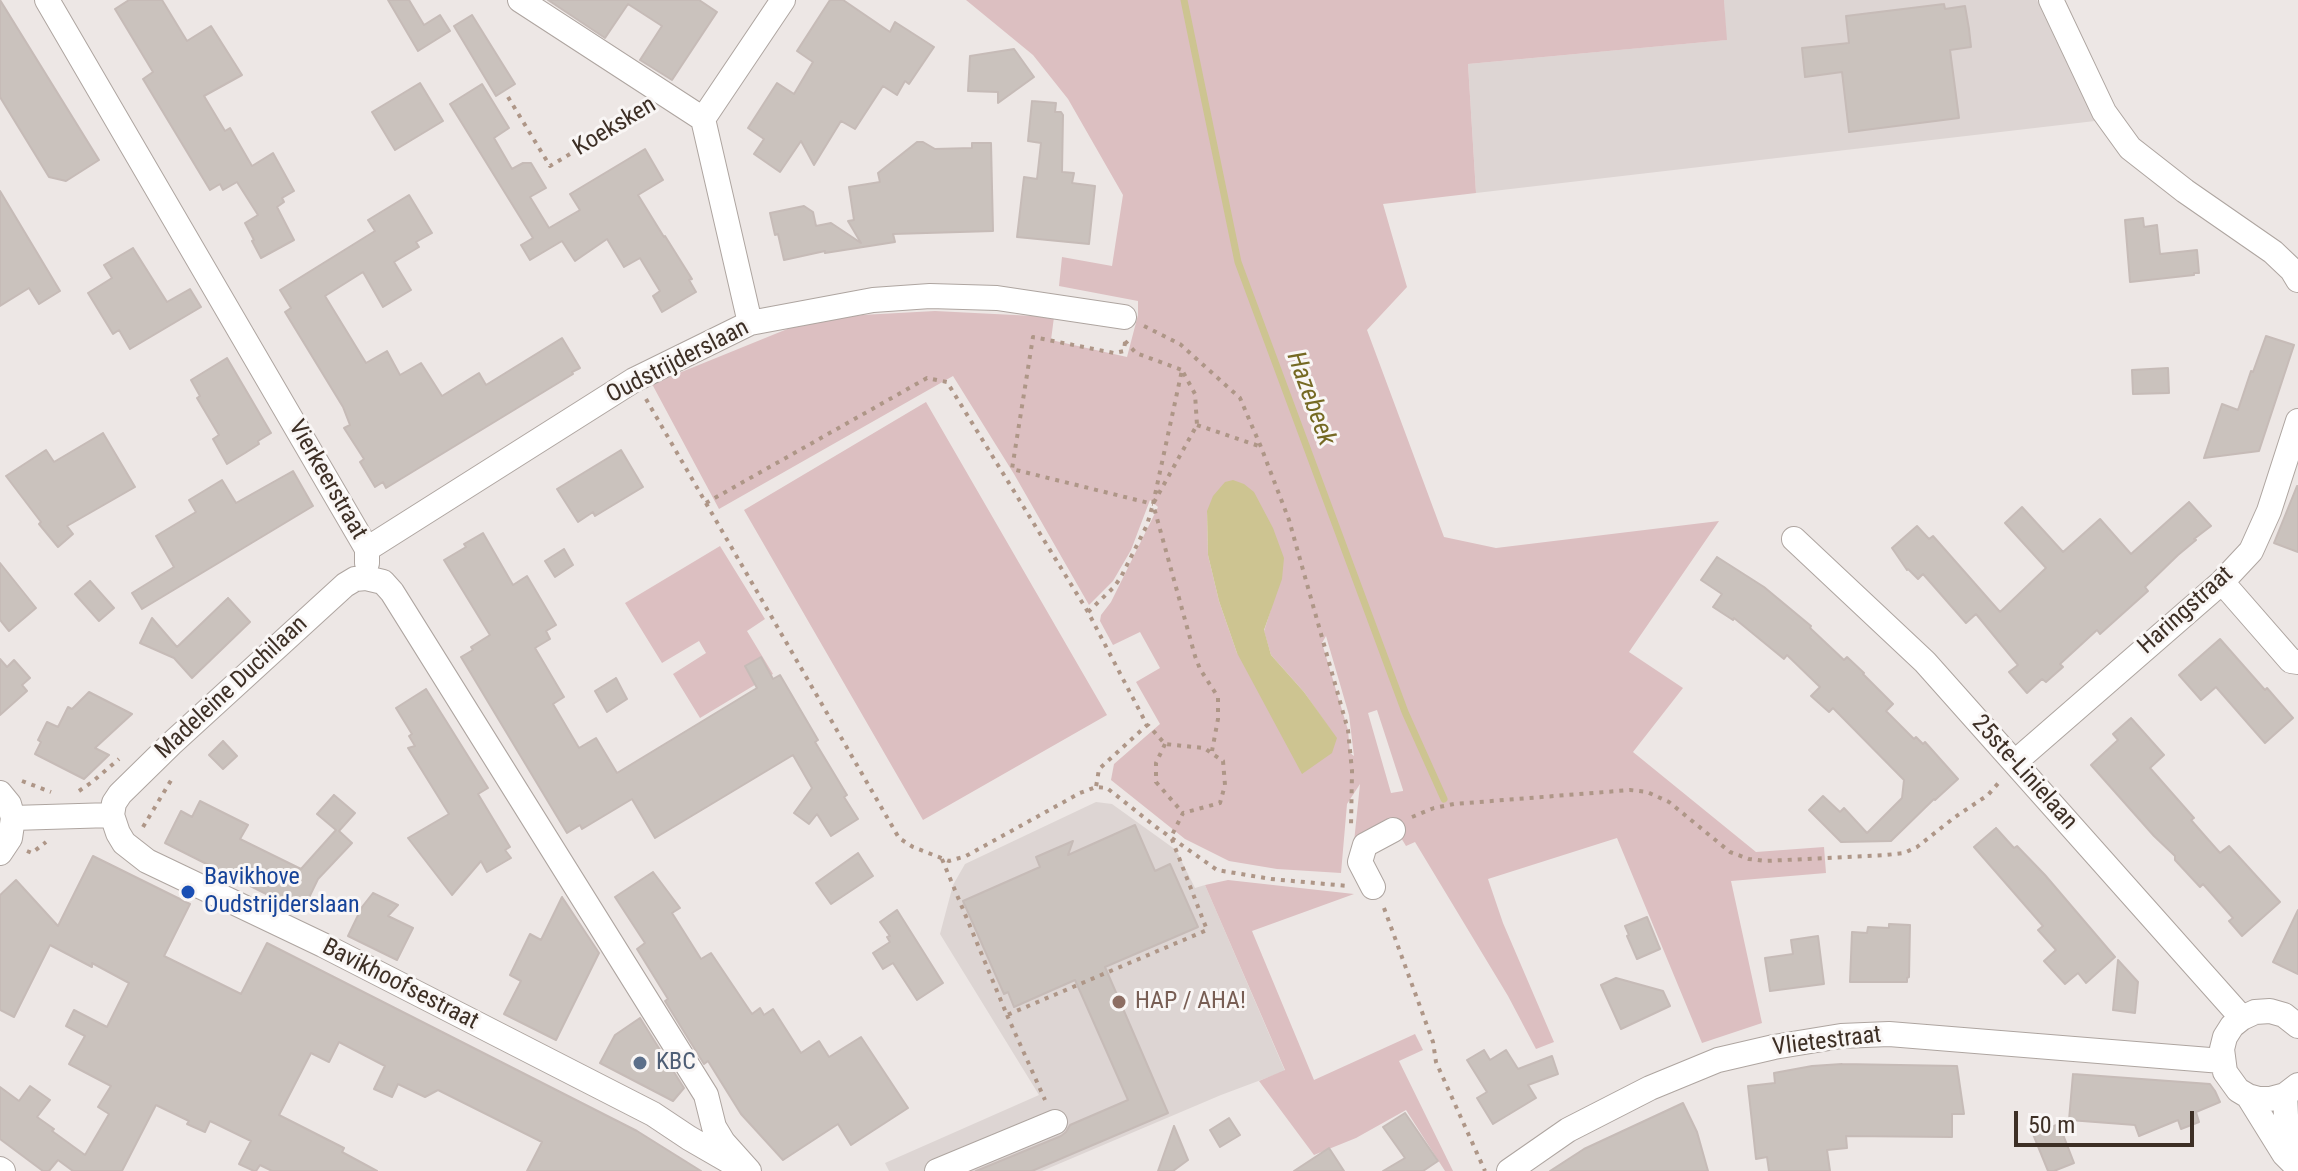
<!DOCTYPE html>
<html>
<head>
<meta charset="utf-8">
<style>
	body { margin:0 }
	#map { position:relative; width:2298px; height:1171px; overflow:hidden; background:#ede7e5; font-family:"Roboto Condensed",sans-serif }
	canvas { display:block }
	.scale { position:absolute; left:2014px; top:1111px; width:180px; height:36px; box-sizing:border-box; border:4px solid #3d2f25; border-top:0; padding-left:10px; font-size:24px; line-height:28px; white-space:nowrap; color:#3d2f25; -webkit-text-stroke:6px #f9f6f5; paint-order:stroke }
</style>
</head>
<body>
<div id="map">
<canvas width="2298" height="1171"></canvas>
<div class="scale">50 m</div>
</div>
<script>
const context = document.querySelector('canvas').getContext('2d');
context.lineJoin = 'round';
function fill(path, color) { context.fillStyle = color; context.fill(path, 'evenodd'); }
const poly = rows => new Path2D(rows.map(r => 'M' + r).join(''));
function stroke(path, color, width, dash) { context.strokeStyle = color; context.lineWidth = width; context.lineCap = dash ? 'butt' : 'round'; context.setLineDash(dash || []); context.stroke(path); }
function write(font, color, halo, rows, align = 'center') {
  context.font = font + ' "Roboto Condensed",sans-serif'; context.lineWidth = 6; context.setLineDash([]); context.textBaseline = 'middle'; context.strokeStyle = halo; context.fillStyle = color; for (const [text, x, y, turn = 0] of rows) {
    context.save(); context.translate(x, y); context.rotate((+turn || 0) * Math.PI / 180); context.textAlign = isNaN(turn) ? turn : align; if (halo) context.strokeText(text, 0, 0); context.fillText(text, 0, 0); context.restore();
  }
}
fill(poly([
	[1724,0,2037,0,2095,121,1476,193,1468,64,1726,40],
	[1096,802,1112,804,1176,850,1195,888,1205,885,1285,1071,1221,1095,1042,1171,889,1171,885,1163,1039,1095,940,934,953,885,965,864]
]), '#ddd5d3');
fill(poly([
	[966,0,1724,0,1727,40,1468,64,1476,193,1383,204,1407,287,1367,330,1444,537,1496,548,1719,521,1629,652,1683,688,1633,752,1756,852,1824,847,1826,873,1731,881,1762,1023,1702,1043,1617,838,1488,879,1503,923,1554,1042,1536,1049,1508,996,1415,842,1406,846,1389,818,1354,842,1360,784,1347,804,1341,873,1277,869,1229,861,1185,839,1111,780,1114,764,1160,724,1136,682,1160,668,1140,632,1113,645,1100,621,1101,615,1111,602,1158,507,1150,500,1131,550,1113,581,1089,605,1014,474,953,376,719,509,652,384,807,321,862,315,935,311,1054,317,1051,340,1127,357,1138,315,1138,301,1059,286,1062,257,1112,266,1123,195,1068,99,1033,55],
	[1207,511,1271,609,1264,631,1271,655,1304,692,1336,738,1237,653,1219,601,1208,555],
	[1326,636,1349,715,1354,756,1350,753,1348,730,1322,643],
	[1377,710,1403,790,1403,791,1391,793,1368,713],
	[926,402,1107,715,923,820,744,510],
	[720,546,765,619,747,631,773,674,700,718,673,674,706,653,699,641,662,663,625,603],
	[1228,880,1354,894,1252,931,1314,1080,1415,1034,1423,1050,1399,1061,1453,1171,1445,1171,1406,1110,1356,1138,1314,1155,1259,1081,1285,1070,1205,885]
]), '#dcbfc1');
fill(poly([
	[1233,480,1244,484,1254,492,1273,528,1284,558,1282,579,1264,630,1271,655,1304,692,1337,738,1332,753,1302,774,1237,653,1219,601,1208,555,1207,511,1213,496,1225,482]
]), '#cdc491');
stroke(poly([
	[1184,0,1238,262,1405,712,1444,799]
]), '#cdc491', 7);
const building = poly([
	[0,0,99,160,66,181,49,177,0,97,0,0],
	[129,0,162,0,187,41,211,26,242,75,204,96,225,131,230,128,252,166,273,153,294,191,282,198,284,202,277,207,294,240,261,258,252,241,254,240,245,223,258,215,237,182,223,190,220,184,210,190,143,79,153,72,115,9,129,0],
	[388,0,409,0,424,25,440,15,450,31,418,51,388,0],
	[548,0,699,0,717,12,672,80,640,60,662,26,628,4,605,38,548,0],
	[830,0,843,0,890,32,895,22,934,47,909,84,905,81,897,95,883,86,855,129,841,121,814,165,801,141,780,172,754,154,764,139,748,128,777,83,794,94,813,62,797,51,830,0],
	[1944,4,1945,9,1965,6,1969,29,1971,47,1950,50,1959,118,1849,132,1842,72,1805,77,1802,48,1849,43,1846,16,1944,4],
	[472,15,515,84,496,96,454,26,472,15],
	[1014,49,1034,77,998,103,998,92,968,91,970,56,1014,49],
	[420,83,443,121,395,150,372,112,420,83],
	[482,84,509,128,494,138,512,169,523,163,531,163,546,188,530,197,549,228,580,210,570,194,645,149,663,180,638,195,664,237,665,236,692,279,689,280,696,292,662,312,653,296,660,291,640,258,624,267,607,239,575,261,562,241,530,260,521,245,533,238,450,104,482,84],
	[1032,101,1056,103,1055,112,1061,112,1063,115,1062,172,1074,173,1072,183,1095,186,1089,244,1017,237,1024,177,1037,179,1041,143,1028,141,1032,101],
	[917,142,923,142,935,149,972,148,972,143,991,143,993,231,893,234,895,242,825,253,825,251,784,260,778,234,775,235,770,213,804,206,813,212,816,226,831,223,861,243,848,221,854,220,849,187,880,182,878,173,917,142],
	[0,191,60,291,39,304,29,288,0,306,0,191],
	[409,195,432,233,416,242,419,247,394,262,411,290,383,307,363,272,325,296,366,363,387,351,400,375,421,363,442,396,479,373,486,385,562,338,580,368,572,372,573,374,386,488,383,482,375,487,360,462,364,459,344,428,350,425,343,407,285,312,291,308,280,290,375,231,368,220,409,195],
	[2143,218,2144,227,2157,225,2160,254,2197,250,2199,273,2194,273,2194,275,2130,282,2125,220,2143,218],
	[133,248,167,302,190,289,201,307,130,349,119,330,113,334,88,293,112,278,104,265,133,248],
	[2266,336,2294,345,2259,451,2204,458,2222,404,2238,410,2251,371,2253,372,2266,336],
	[227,358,271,433,258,441,259,444,245,453,227,464,213,439,219,435,197,398,200,396,191,380,227,358],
	[2168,368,2169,393,2133,394,2132,370,2168,368],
	[103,433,135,487,67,526,73,534,58,547,39,524,41,522,6,476,46,450,54,462,103,433],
	[621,450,643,487,595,516,593,512,578,522,557,489,621,450],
	[293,471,313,506,142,609,132,593,174,567,156,536,196,512,189,500,222,480,236,503,293,471],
	[2297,486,2298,486,2298,552,2274,543,2297,486],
	[2189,502,2211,526,2194,539,2196,540,2178,555,2145,587,2148,591,2100,634,2097,630,2060,664,2063,667,2046,682,2042,679,2027,693,2009,672,2018,665,1976,614,1966,623,1923,574,1918,579,1908,569,1907,570,1892,548,1917,526,1929,539,1933,536,2000,612,2046,568,2005,523,2022,507,2063,552,2100,519,2131,554,2189,502],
	[483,533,513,585,527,576,556,625,546,631,550,639,535,648,564,697,553,704,579,748,596,738,617,773,757,688,745,666,761,657,773,679,780,675,818,740,815,742,847,795,844,797,858,819,831,836,817,814,809,824,794,813,812,788,793,755,655,838,632,799,582,829,580,825,567,833,461,657,473,650,471,647,490,635,444,560,466,547,464,544,483,533],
	[564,549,573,565,555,577,545,561,564,549],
	[1717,557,1764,587,1811,626,1810,628,1844,660,1847,657,1864,673,1863,674,1893,704,1886,711,1914,739,1916,737,1923,744,1925,742,1958,779,1935,800,1934,799,1891,841,1841,842,1809,810,1823,796,1840,812,1844,808,1867,833,1902,798,1904,780,1833,708,1829,712,1811,696,1820,687,1787,655,1784,659,1734,618,1733,620,1713,607,1722,594,1701,580,1717,557],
	[0,563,36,608,9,631,0,620,0,563],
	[90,581,114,608,99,621,75,594,90,581],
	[228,598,250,622,192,678,174,658,140,643,152,618,177,647,228,598],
	[2220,639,2265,690,2267,688,2293,718,2265,743,2216,687,2201,700,2179,675,2220,639],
	[0,659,7,667,14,660,30,678,22,685,27,691,0,715,0,659],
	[616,678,627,699,607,712,595,691,616,678],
	[426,689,488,788,478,794,510,847,505,850,511,858,487,872,481,861,452,895,408,838,449,814,408,748,415,746,409,736,412,734,396,708,426,689],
	[89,692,132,714,95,748,109,755,84,779,35,754,41,742,38,740,47,722,58,727,68,707,72,709,89,692],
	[2131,718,2164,755,2150,768,2194,818,2191,820,2220,853,2229,846,2280,902,2242,936,2229,921,2233,918,2203,884,2200,887,2175,860,2175,856,2154,836,2091,765,2118,740,2113,734,2131,718],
	[223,741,237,756,223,769,209,755,223,741],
	[334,795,355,813,339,831,352,843,318,879,302,912,165,843,181,811,192,817,200,801,248,825,240,839,301,869,336,830,317,814,334,795],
	[1135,825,1155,871,1170,864,1198,927,1105,967,1168,1113,1032,1171,976,1171,1061,1136,1066,1132,1070,1125,1128,1100,1075,980,1014,1007,1008,992,1004,994,963,901,1040,867,1036,857,1073,841,1068,855,1135,825],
	[1996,828,2014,848,2017,846,2045,875,2115,957,2086,983,2078,973,2065,984,2044,961,2056,950,2038,930,2043,926,1974,847,1996,828],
	[858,853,873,876,831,904,816,883,858,853],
	[93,856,190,904,164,956,241,994,267,943,637,1131,701,1171,527,1171,542,1142,438,1090,425,1097,398,1084,392,1097,374,1089,385,1066,339,1042,329,1062,311,1053,279,1115,344,1148,342,1152,377,1171,272,1171,260,1165,256,1171,254,1171,239,1164,251,1141,210,1121,205,1132,187,1124,189,1121,156,1105,122,1171,73,1171,58,1160,49,1171,43,1171,0,1139,0,1087,19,1101,30,1086,50,1100,37,1117,54,1129,52,1131,85,1155,109,1114,98,1107,111,1086,69,1064,85,1036,66,1026,74,1010,107,1027,129,983,92,963,92,967,50,945,14,1017,0,1010,0,895,16,880,58,926,93,856],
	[653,872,680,908,672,913,701,959,711,953,752,1014,760,1008,764,1015,773,1009,801,1053,819,1041,829,1057,861,1037,908,1108,851,1145,838,1124,783,1160,741,1114,708,1061,704,1064,665,1001,668,999,637,949,645,943,615,897,653,872],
	[373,893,398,905,388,916,413,928,397,960,348,936,362,907,373,893],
	[562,897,599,953,556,1040,504,1014,521,981,510,975,530,934,541,940,562,897],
	[897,910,943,983,917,1000,893,963,883,969,873,953,890,942,887,937,890,936,880,922,897,910],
	[2298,910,2298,974,2273,962,2298,910],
	[1647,917,1660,949,1637,959,1627,936,1629,935,1625,926,1647,917],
	[1889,924,1910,925,1909,977,1907,978,1907,982,1850,982,1852,932,1867,933,1868,927,1889,928,1889,924],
	[1818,936,1824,984,1770,991,1765,958,1793,954,1791,940,1818,936],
	[2118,960,2138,982,2135,1013,2113,1010,2118,960],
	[1616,978,1663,991,1670,1006,1621,1029,1601,985,1616,978],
	[640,1018,684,1088,673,1101,600,1063,615,1035,640,1018],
	[1484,1050,1490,1060,1506,1050,1518,1069,1552,1056,1558,1074,1528,1085,1536,1098,1493,1124,1477,1098,1487,1092,1467,1060,1484,1050],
	[1842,1064,1957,1066,1964,1114,1952,1114,1952,1137,1846,1136,1847,1148,1827,1150,1830,1171,1769,1171,1767,1157,1756,1159,1748,1086,1775,1083,1774,1073,1812,1066,1842,1064],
	[2073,1074,2210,1084,2215,1091,2220,1102,2196,1112,2199,1122,2181,1129,2178,1120,2139,1136,2135,1125,2069,1120,2073,1074],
	[1683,1103,1697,1132,1708,1171,1550,1171,1584,1149,1683,1103],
	[1405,1113,1438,1161,1423,1171,1383,1171,1405,1158,1383,1127,1405,1113],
	[1229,1118,1240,1135,1220,1147,1210,1130,1229,1118],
	[2059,1124,2074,1163,2054,1171,2048,1171,2033,1134,2059,1124],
	[1174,1126,1188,1160,1173,1171,1158,1171,1174,1126],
	[1329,1148,1344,1171,1294,1171,1329,1148]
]);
fill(building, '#cac2bd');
stroke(building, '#c6bbb7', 2);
const minor = poly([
	[47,0,367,549,367,563],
	[520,0,703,119],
	[2051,0,2104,112,2130,148,2185,191,2273,252,2292,270,2298,280],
	[750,323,703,119,783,0],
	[1794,539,1925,662,2242,1018],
	[367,549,634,380,750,323,873,300,930,296,997,298,1124,317],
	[2222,582,2291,661,2298,662],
	[2015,762,2222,582,2251,551,2269,511,2298,421],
	[0,793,9,804,13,818,112,815],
	[0,853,10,838,13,818],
	[1373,887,1360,862,1365,845,1393,830],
	[2298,1026,2284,1015,2270,1011,2255,1012,2242,1018,2232,1026,2225,1037,2222,1049,2225,1072,2238,1090,2248,1096,2259,1099,2270,1099,2285,1095,2298,1085],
	[2285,1095,2286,1116,2298,1163],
	[2248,1096,2284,1154,2298,1168],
	[0,1169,3,1171],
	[746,1171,689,1138,653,1114,323,945,147,861,124,843,118,833,112,815,114,803,120,794,171,744,345,585,355,579,366,578,383,582,392,592,706,1095,714,1127,723,1142,749,1171],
	[937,1171,1055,1122],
	[1509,1171,1568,1130,1650,1088,1718,1060,1774,1047,1841,1036,1889,1034,2222,1061]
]);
stroke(minor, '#aea5a0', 26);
stroke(poly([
	[508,97,550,166,647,108],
	[1144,326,1180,344,1240,398,1261,447,1289,520,1348,730,1352,771,1351,826],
	[1125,341,1136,353,1182,370],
	[1125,342,1124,351,1114,353,1033,337,1012,469,1153,504],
	[646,399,899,838,913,847,949,861,966,856,1080,793,1096,787,1107,788,1156,827,1217,870,1271,879,1348,886],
	[1197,425,1259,446],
	[706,503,927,378,947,382,1088,612,1147,725,1099,769,1096,787],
	[1088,612,1114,587,1121,577,1147,525,1153,504,1197,425,1195,394,1182,370,1153,504,1195,656,1200,669,1218,697,1218,719,1212,751],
	[1165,744,1156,763,1156,782,1183,813],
	[22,781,51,792],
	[79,791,92,782,119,759],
	[1412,817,1434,808,1454,804,1630,790,1647,792,1669,802,1730,852,1749,859,1765,861,1886,855,1904,853,1917,847,1955,817,1988,795,2001,780],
	[143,827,173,777],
	[27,851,32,853,46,842],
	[942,859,1007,1015,1207,930,1171,837,1183,813,1220,803,1225,785,1223,761,1204,748,1165,744,1148,725],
	[1384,908,1433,1042,1436,1062,1485,1171],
	[1007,1015,1045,1100]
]), '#ae9687', 4, [4, 6]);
stroke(minor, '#fff', 24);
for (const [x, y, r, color] of [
	[188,892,8,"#1a4fb4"],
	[1119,1002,8,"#8d6e63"],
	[640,1063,8,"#5c6f8a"]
]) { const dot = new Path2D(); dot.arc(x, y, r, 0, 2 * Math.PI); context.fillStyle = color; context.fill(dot); stroke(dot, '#f9f6f5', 3); }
write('24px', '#3d2f25', '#f9f6f5', [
	["Koeksken",615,127,-31],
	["Oudstrijderslaan",678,362,-27],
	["Vierkeerstraat",327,480,60],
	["Haringstraat",2186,611,-42],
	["Madeleine Duchilaan",232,688,-43],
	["25ste-Linielaan",2024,773,48],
	["Bavikhoofsestraat",400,985,27],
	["Vlietestraat",1827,1042,-7]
]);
write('24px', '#164399', '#f9f6f5', [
	["Bavikhove",204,878],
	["Oudstrijderslaan",204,906]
], 'left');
write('24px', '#785e54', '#f9f6f5', [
	["HAP / AHA!",1135,1002]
], 'left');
write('24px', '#4e5e75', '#f9f6f5', [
	["KBC",656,1063]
], 'left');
write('italic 26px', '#756923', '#f9f6f5', [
	["Hazebeek",1310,399,70]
]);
</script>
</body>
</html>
